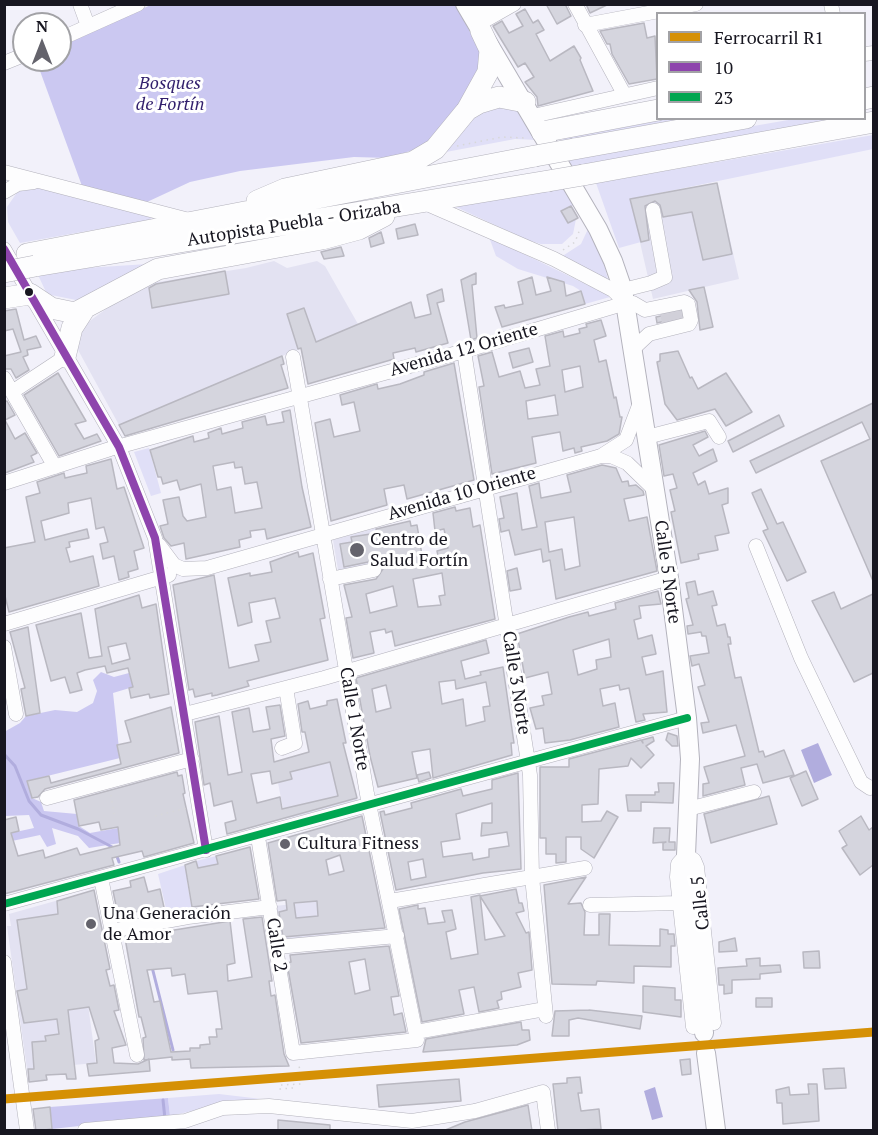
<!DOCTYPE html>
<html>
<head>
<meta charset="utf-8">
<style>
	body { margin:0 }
	#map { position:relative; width:878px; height:1135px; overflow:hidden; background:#f2f1fa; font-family:"PT Serif",serif }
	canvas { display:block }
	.frame { position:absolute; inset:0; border:6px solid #171620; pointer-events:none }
	.legend { position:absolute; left:656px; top:12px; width:210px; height:108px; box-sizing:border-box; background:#fff; border:2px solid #a2a2a6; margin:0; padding:8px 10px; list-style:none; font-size:18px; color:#171620 }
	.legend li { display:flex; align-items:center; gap:12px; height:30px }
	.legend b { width:30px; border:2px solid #a2a2a6 }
	.north { position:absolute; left:12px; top:12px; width:60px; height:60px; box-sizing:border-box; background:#fff; border:2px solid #a2a2a6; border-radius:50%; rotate:0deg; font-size:16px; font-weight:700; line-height:24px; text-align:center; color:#171620 }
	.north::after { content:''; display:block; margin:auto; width:21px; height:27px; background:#64636c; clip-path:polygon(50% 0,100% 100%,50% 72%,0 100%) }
</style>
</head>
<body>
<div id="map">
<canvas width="878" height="1135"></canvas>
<div class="frame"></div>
<ul class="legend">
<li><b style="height:8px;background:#d59005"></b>Ferrocarril R1</li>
<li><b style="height:8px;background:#8e44ad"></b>10</li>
<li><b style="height:8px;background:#00a651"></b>23</li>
</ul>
<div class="north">N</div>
</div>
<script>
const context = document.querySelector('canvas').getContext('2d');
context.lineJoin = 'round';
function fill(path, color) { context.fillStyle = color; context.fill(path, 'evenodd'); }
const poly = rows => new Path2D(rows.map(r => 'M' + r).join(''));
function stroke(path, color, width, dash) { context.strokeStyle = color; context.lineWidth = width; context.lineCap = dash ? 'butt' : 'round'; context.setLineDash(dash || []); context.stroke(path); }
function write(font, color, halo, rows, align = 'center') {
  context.font = font + ' "PT Serif",serif'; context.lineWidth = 6; context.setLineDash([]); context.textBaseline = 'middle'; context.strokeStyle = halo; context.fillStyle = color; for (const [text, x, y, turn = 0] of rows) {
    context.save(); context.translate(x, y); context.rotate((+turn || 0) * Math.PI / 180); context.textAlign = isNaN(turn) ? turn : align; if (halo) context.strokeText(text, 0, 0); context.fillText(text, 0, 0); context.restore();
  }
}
fill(poly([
	[717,183,739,279,653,299,630,199],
	[274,261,287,268,317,261,325,266,358,324,119,425,77,348,81,331,87,323,139,285,246,268],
	[376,528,382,570,340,582,333,540],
	[343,743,358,802,285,819,274,762],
	[73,896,96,1063,27,1069,7,926,11,926,9,914],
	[336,899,342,935,280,940,275,906]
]), '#e3e2f2');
fill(poly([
	[517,105,537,140,515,139,446,152,480,109],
	[658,118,693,119,564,142,562,138],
	[794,119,859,119,570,171,563,159],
	[873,135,873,149,631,199,641,242,619,248,596,183],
	[563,186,575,205,561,211,568,223,576,219,573,234,562,244,541,244,527,240,454,206],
	[33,187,156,215,149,220,20,243,8,222,7,207,18,191],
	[588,229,603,259,608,280,561,257,581,244],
	[489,237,606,294,610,297,585,304,581,291,573,286,518,269,496,256],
	[148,264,81,301,51,295,46,292,38,275,85,268],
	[149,448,161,493,151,496,134,452],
	[216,856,218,864,209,866,200,878,187,882,192,909,167,913,158,874,185,865,188,875,199,872,196,861],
	[219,1094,270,1100,222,1104,170,1116,168,1098]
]), '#e0dff7');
fill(poly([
	[153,4,457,5,483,59,474,85,431,140,422,147,389,158,354,157,240,171,190,182,147,202,82,186,36,60,60,60,60,46],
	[101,672,114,677,129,673,133,687,113,693,120,758,27,781,32,798,41,802,44,811,77,814,79,826,90,833,118,828,120,843,89,848,78,836,52,828,56,844,47,847,40,835,12,841,11,833,34,828,29,815,5,816,4,732,20,723,26,716,55,710,77,712,93,703,97,691,93,680],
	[168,1098,170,1116,52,1129,50,1107]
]), '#cbc8f1');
fill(poly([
	[818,743,832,775,814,783,801,750],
	[655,1087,663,1117,652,1120,644,1091]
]), '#b1adde');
stroke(poly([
	[4,754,15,766,29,801,41,815,78,829,114,848,119,862],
	[152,967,173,1050],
	[163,1100,165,1119]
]), '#b1adde', 3);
const building = poly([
	[546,4,565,4,571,16,557,24,546,4],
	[586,4,609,4,590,13,586,4],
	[525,9,533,23,538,20,544,30,536,34,550,61,574,46,581,58,580,60,593,91,538,106,537,97,525,82,534,77,525,63,518,67,493,26,502,21,509,33,523,26,516,14,525,9],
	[644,23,647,38,655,36,657,79,629,84,612,54,610,44,607,44,600,31,644,23],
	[717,183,732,254,703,260,692,212,663,217,660,205,655,201,645,206,649,240,641,242,630,199,717,183],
	[571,206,578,218,568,223,561,211,571,206],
	[415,224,418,235,398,239,396,229,415,224],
	[381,232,384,243,371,247,369,238,381,232],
	[341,247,344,256,324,259,321,252,341,247],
	[225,271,229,294,152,308,149,288,156,284,225,271],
	[476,273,476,284,472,285,477,338,471,340,461,280,476,273],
	[532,277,536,295,551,291,547,277,564,282,566,296,581,291,585,304,502,327,495,307,504,305,505,308,523,304,518,282,532,277],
	[704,287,713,327,700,330,697,302,689,290,704,287],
	[442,289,444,301,437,303,448,343,416,352,415,348,393,353,394,359,308,384,301,348,298,349,287,314,304,308,316,342,411,302,415,318,431,314,427,295,442,289],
	[16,309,24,340,36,336,41,347,27,350,28,355,23,357,29,370,16,378,11,369,4,369,4,356,21,352,13,329,4,331,4,311,16,309],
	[680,312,681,317,657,323,656,317,680,312],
	[601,320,606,336,594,340,599,362,606,360,614,398,616,397,620,417,622,417,619,434,607,441,581,447,582,451,575,453,574,448,563,451,560,432,532,437,536,463,492,474,479,387,484,386,478,356,492,352,499,377,520,371,525,388,540,385,536,369,550,366,545,336,563,331,564,337,580,333,579,329,587,327,586,324,601,320],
	[580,366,583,387,565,392,562,370,580,366],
	[555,395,558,415,528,419,526,401,555,395],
	[529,348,533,362,513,368,509,353,529,348],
	[678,351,690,378,692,377,698,389,726,373,752,412,726,426,715,409,677,420,665,404,657,362,660,361,660,354,678,351],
	[282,356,284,364,281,365,288,388,125,436,119,425,282,356],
	[454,363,474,480,407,499,404,485,384,489,387,505,331,521,315,423,330,419,334,437,360,431,354,402,342,405,340,395,377,384,378,389,400,384,424,375,424,372,454,363],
	[58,373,86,421,75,424,84,439,97,434,101,441,59,456,24,395,58,373],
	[7,401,15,415,5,420,15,439,25,433,37,453,31,456,34,462,5,473,4,402,7,401],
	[873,403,873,581,821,461,870,439,862,422,756,473,750,461,873,403],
	[290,410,302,487,311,527,267,539,265,529,250,531,251,537,239,540,240,547,186,559,184,543,171,546,164,538,160,526,168,524,163,500,179,497,183,516,187,521,206,517,201,484,180,490,177,480,163,484,161,477,158,477,150,450,193,436,194,442,209,438,208,433,221,428,222,434,243,428,242,422,265,416,267,425,284,422,282,412,290,410],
	[234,462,235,468,242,467,245,484,257,482,262,508,235,513,231,487,217,490,213,466,234,462],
	[779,415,784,426,733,452,728,441,779,415],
	[705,431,708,437,693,445,699,456,713,449,717,461,693,473,698,485,705,481,709,494,728,488,728,503,722,505,729,533,715,536,718,550,698,554,699,559,681,563,671,512,675,511,670,490,677,488,673,474,664,476,659,445,705,431],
	[111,459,117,489,124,487,144,548,134,551,138,569,128,572,129,577,119,580,114,556,103,559,100,544,108,542,104,527,96,529,91,498,68,503,69,513,41,521,45,540,87,529,89,538,69,542,70,547,66,548,70,562,93,556,99,586,9,612,4,592,4,548,35,542,26,497,40,493,37,482,64,473,65,478,87,473,86,466,111,459],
	[602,465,616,468,622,482,628,481,629,486,636,485,643,491,644,495,624,499,629,521,647,517,657,571,556,599,550,560,543,562,541,549,515,555,509,530,501,532,499,519,504,518,500,497,517,493,522,530,537,527,529,486,539,483,541,498,571,492,567,475,602,465],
	[574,517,580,566,565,570,562,549,549,552,545,522,574,517],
	[761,489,777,524,783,522,806,572,787,581,763,531,768,529,752,493,761,489],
	[455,507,456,511,470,508,473,527,480,525,495,619,395,646,392,631,386,633,385,629,370,632,374,653,353,658,346,618,352,617,344,585,376,579,383,569,380,564,373,561,344,567,340,544,352,542,351,537,377,533,376,529,410,521,411,526,417,525,424,567,440,565,437,551,448,548,444,529,435,531,433,513,455,507],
	[442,573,445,595,439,596,441,605,418,607,413,579,442,573],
	[393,586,397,606,370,613,366,594,393,586],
	[298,552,299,557,313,553,325,618,320,619,328,660,247,681,249,686,217,695,212,696,212,693,195,697,193,689,189,690,173,585,214,575,229,668,259,661,255,645,271,642,266,621,280,618,275,598,249,603,252,622,238,626,228,578,250,573,250,576,272,572,270,562,298,552],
	[517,568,521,589,510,591,507,571,517,568],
	[695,581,698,595,713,591,717,605,712,606,717,626,725,624,728,637,730,637,731,644,728,644,735,678,741,677,759,752,763,751,765,757,784,750,794,775,763,783,757,764,741,768,745,785,703,796,703,784,709,783,704,767,745,756,736,725,703,733,701,723,709,722,698,687,705,685,699,664,692,666,690,656,709,653,706,636,702,636,701,632,688,634,687,626,693,625,686,599,689,598,686,583,695,581],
	[658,591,661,604,639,606,641,618,634,620,638,639,652,635,656,654,642,657,646,675,663,671,667,712,643,714,645,720,636,722,629,688,620,690,619,685,600,689,603,706,615,703,619,727,570,740,545,743,543,728,536,729,530,708,544,705,542,696,552,694,548,672,525,678,517,634,569,617,588,612,589,616,616,609,615,603,658,591],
	[609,639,611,657,596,660,597,669,578,675,573,650,609,639],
	[834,592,841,609,873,594,873,673,854,682,812,601,834,592],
	[139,595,142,608,156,604,169,694,150,698,149,694,131,698,129,688,133,687,128,668,107,673,105,666,85,670,77,673,82,690,70,693,65,677,51,681,36,625,81,613,89,658,102,656,95,609,139,595],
	[126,643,130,659,112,664,108,647,126,643],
	[28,627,40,713,26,716,21,689,25,688,10,632,28,627],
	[486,640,489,653,461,661,465,679,481,675,480,672,503,667,514,743,511,743,512,755,433,778,430,749,412,752,417,778,378,787,370,756,356,678,486,640],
	[455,680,456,689,486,682,490,706,483,707,485,721,466,726,463,699,442,704,439,682,455,680],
	[386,685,391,708,376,712,372,689,386,685],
	[337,699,346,743,343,743,357,798,227,834,225,823,236,820,232,801,214,806,210,783,204,785,195,722,219,716,228,775,242,772,232,712,249,708,253,732,270,729,266,707,280,705,285,736,271,739,274,762,309,752,305,732,302,732,298,704,308,701,310,709,327,705,327,701,337,699],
	[330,762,338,796,282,809,280,797,257,803,251,774,270,771,272,784,292,779,290,772,330,762],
	[171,707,179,753,45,789,38,797,32,798,27,781,49,776,51,783,121,764,117,745,131,742,125,721,171,707],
	[668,733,677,736,678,746,672,746,666,740,668,733],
	[653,737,654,741,646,746,654,755,641,768,631,758,628,766,599,769,598,804,582,805,582,822,601,821,607,811,618,817,594,858,581,849,581,837,566,837,566,862,556,863,556,854,546,854,546,838,540,838,540,767,569,767,569,759,641,740,643,743,642,740,653,737],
	[806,771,818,799,802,806,790,778,806,771],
	[177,772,178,776,182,775,185,793,183,794,194,843,144,857,142,851,112,858,114,865,4,894,4,820,16,817,19,831,11,833,18,856,43,850,45,858,77,848,80,855,120,845,118,827,101,830,99,822,79,826,74,800,177,772],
	[429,772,431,778,419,782,417,775,429,772],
	[518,773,521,869,483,873,396,890,380,812,384,811,385,815,412,808,411,803,461,789,463,796,492,789,492,780,518,773],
	[492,803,492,823,482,823,481,836,507,832,509,846,489,849,489,857,473,860,472,853,443,857,441,842,460,839,456,814,492,803],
	[423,859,426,877,411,880,408,862,423,859],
	[658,783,674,783,673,803,641,802,641,811,628,811,626,795,655,795,655,792,659,792,658,783],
	[769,796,777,824,711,843,704,814,769,796],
	[362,816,385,928,283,937,279,912,287,910,286,900,277,901,268,843,362,816],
	[340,855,344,871,329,875,326,860,340,855],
	[317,901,318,916,296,918,294,903,317,901],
	[861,816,869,830,873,827,873,865,860,875,842,848,847,845,839,831,861,816],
	[654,828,670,828,669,842,675,842,675,850,663,850,663,843,666,842,653,843,654,828],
	[250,847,259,899,192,907,185,865,196,861,198,868,218,864,216,856,250,847],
	[144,877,148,892,160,889,165,912,145,916,144,910,126,914,128,919,119,920,113,891,131,887,130,881,144,877],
	[586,877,568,904,581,903,585,912,584,935,599,935,599,914,610,914,609,945,660,946,660,929,668,930,668,934,674,934,675,946,671,946,671,967,634,966,634,983,597,981,596,985,552,984,544,885,586,877],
	[516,889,519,903,522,903,524,911,516,913,526,933,529,932,532,970,518,973,521,987,501,992,502,999,497,1001,499,1008,479,1012,474,987,459,990,464,1014,422,1022,399,909,418,905,418,909,425,908,428,924,445,922,442,911,452,910,456,929,446,932,451,959,478,954,471,897,480,895,485,940,505,936,480,896,516,889],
	[94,890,110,969,106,970,110,986,114,985,119,1010,114,1011,126,1045,112,1048,114,1063,138,1064,149,1059,150,1071,89,1076,87,1064,97,1063,95,1041,99,1039,89,1007,68,1010,76,1079,67,1079,66,1074,46,1075,47,1080,29,1082,28,1069,34,1069,32,1042,46,1041,45,1036,59,1034,57,1019,24,1023,17,991,27,989,17,920,58,914,57,901,94,890],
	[262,917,272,981,269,981,271,996,275,995,284,1054,289,1066,191,1068,190,1059,172,1060,172,1057,144,1060,143,1038,146,1037,141,1017,139,1017,125,938,230,921,235,963,227,965,228,981,252,977,243,919,262,917],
	[171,968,172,976,185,974,188,994,217,991,222,1029,216,1029,217,1037,209,1037,210,1044,200,1045,200,1048,190,1048,190,1051,171,1052,160,1001,154,1002,147,970,171,968],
	[735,938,737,951,719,952,719,942,735,938],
	[389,946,399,996,391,997,394,1015,402,1013,406,1032,301,1043,287,963,291,962,290,955,389,946],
	[365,959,370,990,355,994,349,962,365,959],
	[819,951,820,968,804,968,803,952,819,951],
	[760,958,760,966,780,965,781,972,760,974,760,979,732,980,732,993,724,994,724,985,719,985,718,968,747,966,746,959,760,958],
	[643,986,675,988,675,1000,681,1000,681,1017,643,1012,643,986],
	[756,998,772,998,772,1007,756,1007,756,998],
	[589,1010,642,1016,640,1029,578,1018,569,1020,569,1036,552,1036,555,1011,589,1010],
	[521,1022,522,1030,529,1030,530,1040,517,1045,423,1052,426,1039,521,1022],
	[690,1059,691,1074,682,1075,680,1060,690,1059],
	[844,1068,846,1088,825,1089,823,1069,844,1068],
	[580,1077,582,1093,578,1093,581,1111,599,1109,601,1129,558,1131,553,1084,567,1083,567,1078,580,1077],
	[459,1079,461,1101,379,1107,377,1085,459,1079],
	[808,1084,817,1084,819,1121,783,1124,782,1103,777,1103,776,1090,789,1087,790,1095,809,1094,808,1084],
	[528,1105,532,1131,443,1131,465,1122,528,1105],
	[50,1107,52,1129,36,1131,33,1109,50,1107],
	[278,1120,330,1125,330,1131,278,1131,278,1120]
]);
fill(building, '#d5d5de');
stroke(building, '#b9b8c1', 1.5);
stroke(poly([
	[678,310,681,321],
	[667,312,669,323]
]), '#d1d0d9', 14, [14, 7]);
const minor = poly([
	[80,4,88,26],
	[575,4,624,94],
	[831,4,833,14],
	[472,16,492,4],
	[477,25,514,4],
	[585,25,696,4],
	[60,39,138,4],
	[864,54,874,53],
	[4,63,24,55],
	[533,116,658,88],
	[4,172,189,220],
	[4,192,18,184,34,182],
	[425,203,554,259,613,290,626,303],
	[4,249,119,447,155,538,206,850],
	[623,290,651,283,665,277,653,210],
	[464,351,530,775,532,877,546,1016],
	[4,378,55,467],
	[12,392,65,357],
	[647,437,709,421,719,437],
	[601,456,611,456,627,463,655,490],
	[4,483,110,449,464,351,626,303,633,303,645,310,684,302,688,304,691,320,689,324,649,334,633,349],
	[159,545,174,565,183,569,207,568,601,456,626,440,640,403],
	[756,546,801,658,840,739,861,782,870,788,874,787],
	[330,579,374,570],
	[4,624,169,575],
	[4,647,16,714],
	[185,714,324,678,669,578],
	[282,748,295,743,286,688],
	[47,798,192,759],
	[688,809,754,792],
	[258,837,293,1053,417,1040,367,794,293,357],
	[101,878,137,1055],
	[390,901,585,868],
	[4,904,687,718],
	[590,905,680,903],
	[111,931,188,917,270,907],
	[277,947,397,936],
	[4,962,27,1130],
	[693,1027,677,877,678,864,686,855,694,860,697,867,714,1023],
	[416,1032,545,1009],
	[85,1130,185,1121,223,1108,269,1106,412,1121,475,1111,543,1092,548,1130]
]);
const major = poly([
	[465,4,598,229,613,261,623,290,669,578,687,718,690,759,686,855,704,1033],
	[706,1053,716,1130]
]);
const highway = poly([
	[864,99,874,97],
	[467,110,479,103,499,97,525,102],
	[542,132,658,110],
	[574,149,746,118],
	[583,175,874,122],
	[257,201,285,189,413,162,435,149,467,110,488,72,490,50,481,31],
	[27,254,535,156],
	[35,266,548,181],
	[4,298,30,294,51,308,75,313,158,269,322,239,359,229,384,216],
	[65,357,72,328,83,311]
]);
stroke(minor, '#b3b2bc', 15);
stroke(major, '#b3b2bc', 20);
stroke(highway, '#b3b2bc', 22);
stroke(poly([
	[457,146,502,137,526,138],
	[563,250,575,242,580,229],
	[111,795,114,814],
	[155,816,187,808],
	[293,1088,280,1089,280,1085,301,1084,299,1064]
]), '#d7d7d9', 1.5, [1.5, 4.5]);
stroke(minor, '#fdfdfe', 14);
stroke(major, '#fdfdfe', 18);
stroke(highway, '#fdfdfe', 21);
const highwayBridge = poly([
	[535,156,574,149],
	[548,181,583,175],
	[4,272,35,266]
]);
stroke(highwayBridge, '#b3b2bc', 22, []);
stroke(highwayBridge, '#fdfdfe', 21);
stroke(poly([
	[4,249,119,447,155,538,206,850]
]), '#8e44ad', 8);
stroke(poly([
	[4,904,687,718]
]), '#00a651', 8);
stroke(poly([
	[4,1099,874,1032]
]), '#d59005', 9);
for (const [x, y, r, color] of [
	[29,292,5,"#171620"],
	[357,550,8,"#64636c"],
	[285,844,6,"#64636c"],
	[91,924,6,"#64636c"]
]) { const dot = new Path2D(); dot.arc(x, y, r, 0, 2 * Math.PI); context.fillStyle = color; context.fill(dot); stroke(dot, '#fff', 2); }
write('italic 18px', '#311f6c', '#fff', [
	["Bosques",170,84],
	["de Fortín",170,105]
]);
write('18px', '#171620', '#fff', [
	["Autopista Puebla - Orizaba",294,224,-9],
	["Avenida 12 Oriente",464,350,-16],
	["Avenida 10 Oriente",462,494,-16],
	["Calle 5 Norte",667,572,82],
	["Calle 3 Norte",516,683,81],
	["Calle 1 Norte",354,719,80],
	["Calle 5",701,903,-96],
	["Calle 2",276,945,81]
]);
write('18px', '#171620', '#fff', [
	["Centro de",370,540],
	["Salud Fortín",370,561],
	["Cultura Fitness",297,844],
	["Una Generación",103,914],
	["de Amor",103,935]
], 'left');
</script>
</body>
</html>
